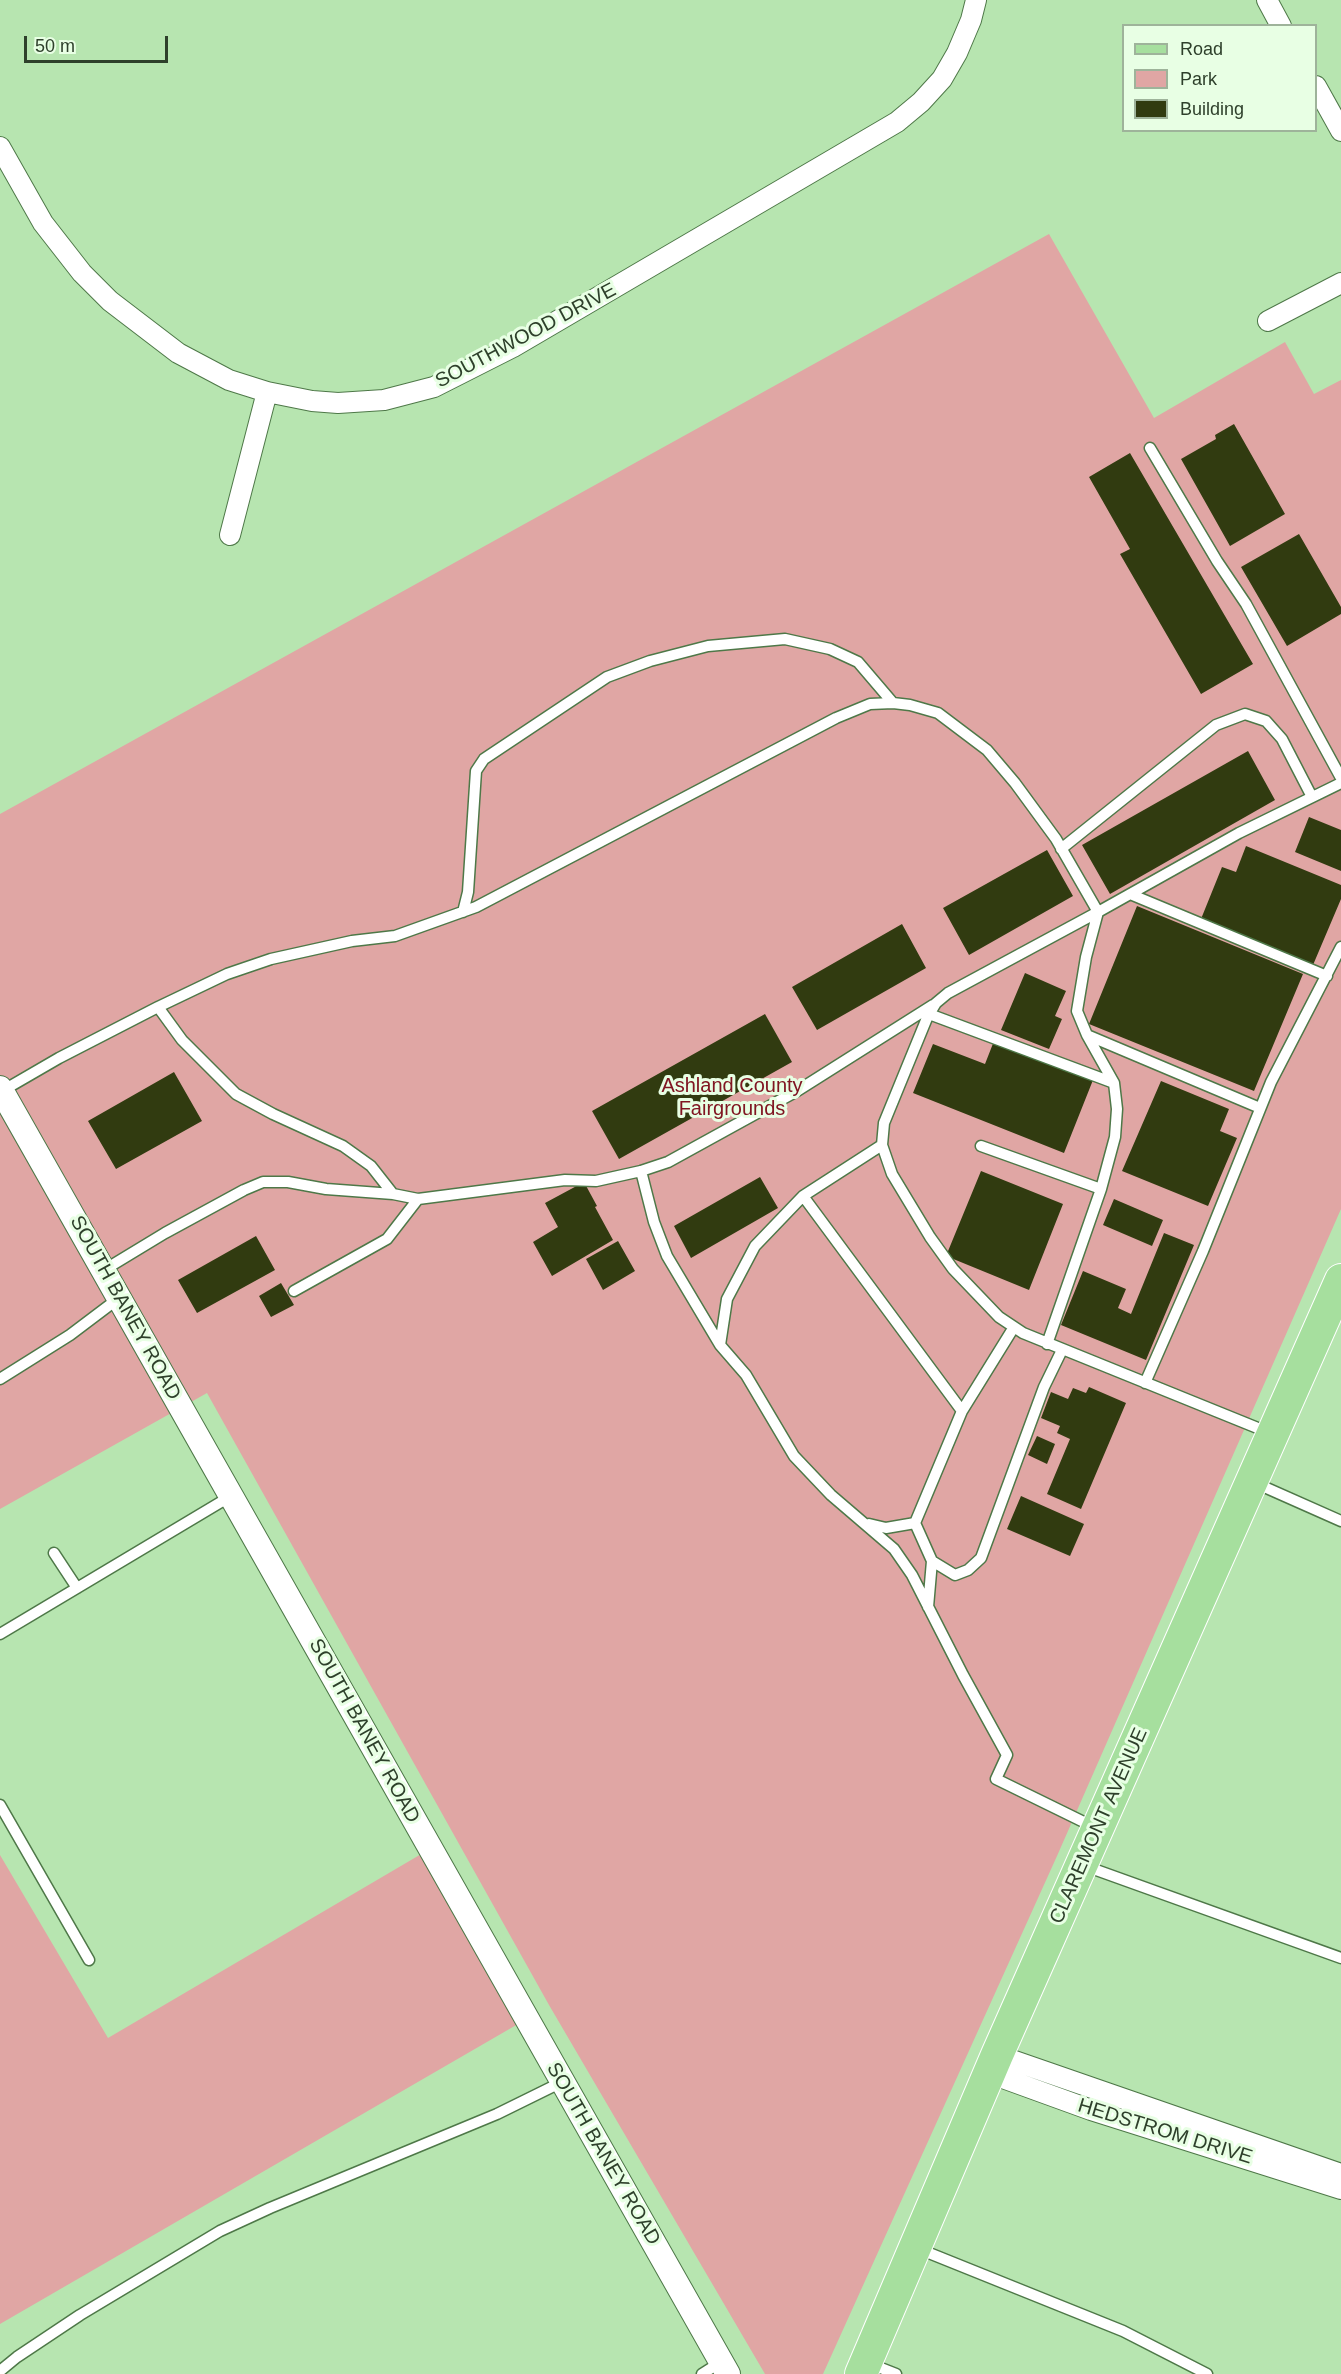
<!DOCTYPE html>
<html>
<head>
<meta charset="utf-8">
<style>
	body { margin:0 }
	#map { position:relative; width:1341px; height:2374px; overflow:hidden; background:#b7e5b0; font-family:Arial,sans-serif }
	canvas { display:block }
	.legend { position:absolute; left:1122px; top:24px; width:195px; height:108px; box-sizing:border-box; background:#e8ffe4; border:2px solid #9eb39a; margin:0; padding:8px 10px; list-style:none; font-size:18px; color:#2e402b }
	.legend li { display:flex; align-items:center; gap:12px; height:30px }
	.legend b { width:30px; border:2px solid #9eb39a }
	.scale { position:absolute; left:24px; top:36px; width:144px; height:27px; box-sizing:border-box; border:3px solid #2e402b; border-top:0; padding-left:8px; font-size:18px; line-height:21px; white-space:nowrap; color:#2e402b; -webkit-text-stroke:4px #e8ffe4; paint-order:stroke }
</style>
</head>
<body>
<div id="map">
<canvas width="1341" height="2374"></canvas>
<ul class="legend">
<li><b style="height:8px;background:#a6df9e"></b>Road</li>
<li><b style="height:16px;background:#e0a6a4"></b>Park</li>
<li><b style="height:16px;background:#313b10"></b>Building</li>
</ul>
<div class="scale">50 m</div>
</div>
<script>
const context = document.querySelector('canvas').getContext('2d');
context.lineJoin = 'round';
function fill(path, color) { context.fillStyle = color; context.fill(path, 'evenodd'); }
const poly = rows => new Path2D(rows.map(r => 'M' + r).join(''));
function stroke(path, color, width, dash) { context.strokeStyle = color; context.lineWidth = width; context.lineCap = dash ? 'butt' : 'round'; context.setLineDash(dash || []); context.stroke(path); }
function write(font, color, halo, rows, align = 'center') {
  context.font = font + ' Arial,sans-serif'; context.lineWidth = 6; context.setLineDash([]); context.textBaseline = 'middle'; context.strokeStyle = halo; context.fillStyle = color; for (const [text, x, y, turn = 0] of rows) {
    context.save(); context.translate(x, y); context.rotate((+turn || 0) * Math.PI / 180); context.textAlign = isNaN(turn) ? turn : align; if (halo) context.strokeText(text, 0, 0); context.fillText(text, 0, 0); context.restore();
  }
}
fill(poly([
	[1049,234,1154,418,1285,342,1314,394,1341,380,1341,1209,1057,1856,823,2374,765,2374,549,2005,207,1393,0,1509,0,814],
	[423,1853,518,2024,0,2324,0,1855,108,2038]
]), '#e0a6a4');
fill(poly([
	[1234,424,1285,514,1230,546,1181,459,1216,439,1215,435],
	[1130,453,1253,664,1201,694,1120,554,1130,549,1089,477],
	[1299,534,1341,607,1341,614,1287,646,1241,567],
	[1248,751,1275,800,1110,894,1082,845],
	[1309,817,1341,830,1341,871,1295,852],
	[1246,846,1341,885,1341,899,1313,965,1201,919,1222,867,1236,872],
	[1047,850,1073,896,969,955,943,908],
	[1137,906,1303,974,1254,1091,1089,1024],
	[902,924,926,968,817,1030,792,987],
	[1025,973,1066,991,1055,1016,1062,1019,1049,1049,1001,1030],
	[765,1014,792,1062,619,1159,592,1111],
	[994,1041,1093,1080,1064,1153,913,1093,933,1044,985,1064],
	[174,1072,202,1121,116,1169,88,1121],
	[1161,1081,1229,1109,1220,1131,1237,1138,1208,1206,1122,1171],
	[981,1171,1063,1204,1029,1290,946,1256],
	[760,1177,778,1208,691,1258,674,1226],
	[584,1182,597,1206,595,1207,613,1240,552,1276,533,1242,558,1227,545,1203],
	[1114,1199,1163,1220,1152,1246,1103,1225],
	[1164,1233,1194,1245,1146,1360,1061,1325,1083,1271,1126,1289,1118,1308,1131,1314],
	[256,1236,275,1270,197,1313,178,1280],
	[618,1241,635,1271,603,1290,586,1259],
	[281,1283,294,1305,271,1317,259,1296],
	[1089,1387,1126,1403,1081,1509,1047,1494,1070,1439,1057,1433,1060,1426,1041,1418,1051,1392,1068,1399,1073,1388,1086,1393],
	[1037,1436,1055,1444,1047,1464,1028,1455],
	[1021,1496,1084,1524,1070,1556,1007,1529]
]), '#313b10');
const service = poly([
	[1150,448,1217,561,1246,604,1341,778],
	[1061,849,1216,725,1245,714,1266,721,1282,739,1312,797],
	[1130,894,1327,976],
	[463,912,468,892,476,771,484,759,607,677,650,661,708,646,785,639,830,649,858,662,893,703],
	[158,1007,182,1040,236,1094,273,1114,343,1146,371,1166,393,1194,418,1199,565,1180,596,1181,641,1171,668,1162,797,1091,933,1005],
	[929,1014,1114,1083],
	[1087,1035,1260,1108],
	[2,1091,59,1058,158,1007,227,974,271,959,352,941,395,936,476,907,836,718,870,704,893,703,910,705,938,713,987,750,1015,783,1056,839,1098,912,948,993,936,1003,927,1018,884,1123,882,1145,892,1174,930,1237,953,1269,999,1317,1023,1333,1270,1433],
	[981,1146,1101,1189],
	[641,1171,654,1222,667,1256,720,1345,746,1375,794,1456,831,1495,894,1549,912,1575,963,1675,1007,1755,996,1779,1096,1828],
	[803,1196,962,1411],
	[104,1270,165,1233,244,1190,263,1182,288,1182,326,1189,393,1194],
	[294,1291,387,1239,418,1199],
	[1014,1327,962,1411,915,1523,932,1561,955,1575,968,1570,981,1558,1044,1387,1062,1350],
	[1047,1344,1101,1189,1115,1137,1117,1109,1114,1083,1087,1035,1077,1011,1086,957,1098,912,1239,833,1341,783],
	[720,1345,727,1299,755,1246,803,1196,882,1145],
	[0,1379,70,1335,119,1298],
	[1145,1383,1203,1251,1271,1082,1341,947],
	[1253,1482,1341,1521],
	[869,1524,886,1528,915,1523],
	[54,1553,77,1588],
	[928,1607,932,1561],
	[0,1634,231,1496],
	[0,1805,89,1960],
	[1085,1866,1341,1958],
	[919,2249,1123,2331,1207,2374],
	[868,2363,896,2374],
	[0,2371,17,2357,80,2315,220,2231,270,2208,497,2114,562,2082],
	[702,2374,721,2362]
]);
const minor = poly([
	[1267,0,1281,26],
	[1316,86,1341,131],
	[0,147,43,223,82,273,110,301,178,353,229,380,267,392,312,401,338,403,384,400,434,387,513,347,897,122,921,102,942,79,957,53,971,20,976,0],
	[1268,321,1341,283],
	[230,535,267,392],
	[997,2055,1341,2174],
	[989,2073,1091,2110,1341,2189]
]);
const tertiary = poly([
	[0,1088,728,2374]
]);
const primary = poly([
	[861,2374,997,2055,1341,1280]
]);
stroke(service, '#4e7848', 13);
stroke(minor, '#4e7848', 22);
stroke(tertiary, '#4e7848', 26);
stroke(primary, '#fff', 34);
stroke(service, '#fff', 10);
stroke(minor, '#fff', 20);
stroke(tertiary, '#fff', 24);
stroke(primary, '#a6df9e', 32);
write('20px', '#2e402b', '#e8ffe4', [
	["SOUTHWOOD DRIVE",526,336,-28],
	["SOUTH BANEY ROAD",125,1308,61],
	["SOUTH BANEY ROAD",364,1731,61],
	["CLAREMONT AVENUE",1099,1826,-66],
	["HEDSTROM DRIVE",1165,2132,17],
	["SOUTH BANEY ROAD",603,2154,60]
]);
write('20px', '#801622', '#e8ffe4', [
	["Ashland County",732,1086],
	["Fairgrounds",732,1109]
]);
</script>
</body>
</html>
